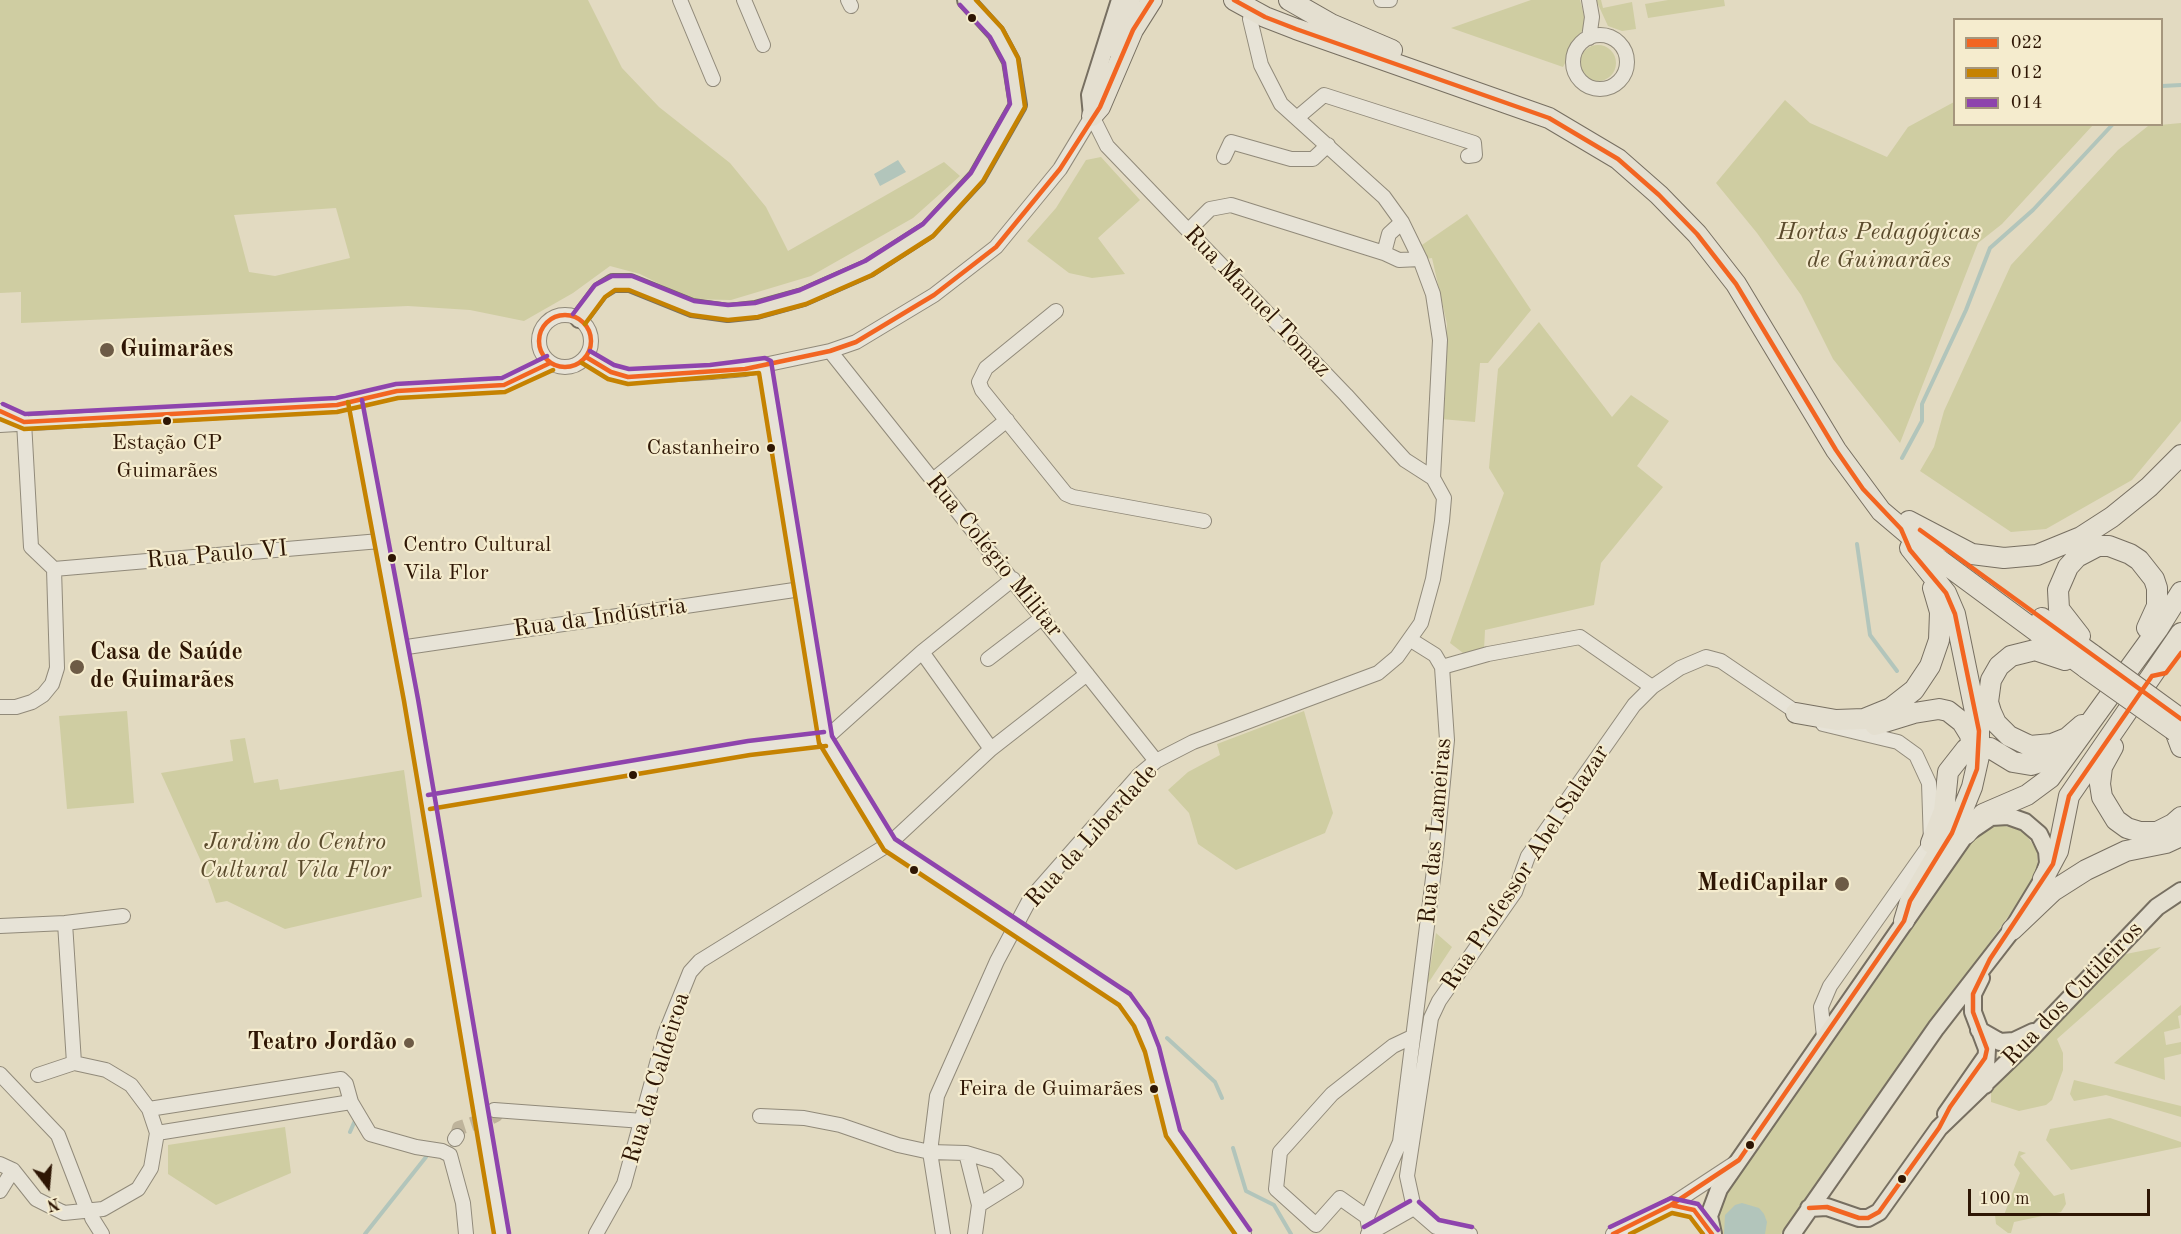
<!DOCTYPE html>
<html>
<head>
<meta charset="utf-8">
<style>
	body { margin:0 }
	#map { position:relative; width:2181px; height:1234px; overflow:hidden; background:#e2dac1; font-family:"Old Standard TT",serif }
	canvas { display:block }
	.legend { position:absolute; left:1953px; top:18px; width:210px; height:108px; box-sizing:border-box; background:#f5ecce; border:2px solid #a5967d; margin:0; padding:8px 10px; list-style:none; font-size:18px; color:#2e1604 }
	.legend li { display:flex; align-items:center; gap:12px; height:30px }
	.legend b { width:30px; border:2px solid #a5967d }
	.north { position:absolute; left:18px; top:1156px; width:60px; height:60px; -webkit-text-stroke:4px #f5ecce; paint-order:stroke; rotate:164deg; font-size:16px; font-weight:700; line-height:24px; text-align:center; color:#2e1604 }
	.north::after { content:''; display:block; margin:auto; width:21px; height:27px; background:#2e1604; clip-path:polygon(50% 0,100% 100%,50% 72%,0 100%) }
	.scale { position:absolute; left:1968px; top:1189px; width:182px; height:27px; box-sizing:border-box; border:3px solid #2e1604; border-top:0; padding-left:8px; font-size:18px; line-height:21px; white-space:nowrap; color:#2e1604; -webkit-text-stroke:4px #f5ecce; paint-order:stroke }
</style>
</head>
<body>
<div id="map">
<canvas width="2181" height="1234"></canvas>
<ul class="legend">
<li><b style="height:8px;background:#f26522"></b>022</li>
<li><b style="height:8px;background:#c58201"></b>012</li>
<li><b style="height:8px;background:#8e44ad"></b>014</li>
</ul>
<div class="north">N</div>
<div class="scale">100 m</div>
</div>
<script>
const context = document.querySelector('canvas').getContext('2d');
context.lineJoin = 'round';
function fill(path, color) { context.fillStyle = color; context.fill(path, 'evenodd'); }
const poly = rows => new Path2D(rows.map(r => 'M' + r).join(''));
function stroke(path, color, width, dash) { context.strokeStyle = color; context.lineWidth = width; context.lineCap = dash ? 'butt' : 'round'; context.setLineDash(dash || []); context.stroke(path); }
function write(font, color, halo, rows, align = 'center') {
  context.font = font + ' "Old Standard TT",serif'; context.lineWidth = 4.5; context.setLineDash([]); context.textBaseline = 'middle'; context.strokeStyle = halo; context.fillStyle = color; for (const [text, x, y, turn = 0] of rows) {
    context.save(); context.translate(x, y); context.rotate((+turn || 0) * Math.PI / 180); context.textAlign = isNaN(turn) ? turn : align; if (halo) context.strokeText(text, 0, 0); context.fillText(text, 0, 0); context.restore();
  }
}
fill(poly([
	[0,0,588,0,622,68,659,107,730,163,766,207,788,251,944,162,960,176,913,218,811,276,731,300,689,299,640,274,610,266,573,293,524,321,470,310,408,306,21,323,21,292,0,293],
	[336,208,350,258,275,276,249,272,234,215],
	[1531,0,1580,0,1586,23,1563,67,1451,28],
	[1596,0,1601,0,1603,8,1632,2,1636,29,1622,31,1608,26],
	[1668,0,1724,0,1725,6,1648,18,1645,4],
	'1580 63a18 18 0 1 1 36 0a18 18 0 1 1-36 0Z',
	[1785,100,1810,123,1887,157,1908,127,1954,102,1954,124,2093,125,2002,224,1978,243,1900,443,1833,359,1801,295,1757,233,1716,183],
	[2181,123,2181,421,2132,480,2046,529,2011,532,1920,471,1934,447,1944,411,2011,265,2118,150,2148,126],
	[1101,157,1140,200,1098,238,1125,274,1092,278,1069,273,1027,241,1056,208,1086,160],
	[1467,214,1531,310,1488,363,1480,363,1475,422,1441,419,1447,324,1432,258,1425,259,1419,247],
	[1539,322,1612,417,1631,395,1669,421,1637,466,1663,487,1601,563,1594,605,1485,630,1484,650,1467,656,1450,643,1504,493,1489,468,1498,369],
	[127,711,134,803,67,809,59,716],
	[1304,711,1333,813,1325,833,1236,870,1198,844,1189,813,1168,790,1188,772,1220,755,1217,744],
	[245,738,254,783,278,779,280,790,404,770,422,897,285,929,227,901,216,903,204,868,161,773,233,761,230,740],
	[1995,824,2023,830,2037,851,2038,872,2025,893,1781,1234,1723,1234,1716,1220,1726,1193,1976,834],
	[1436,933,1452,947,1427,985],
	[2161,947,2057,1039,2063,1053,2063,1070,2052,1100,2046,1105,2019,1111,1991,1102,1991,1092,2126,954],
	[2181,1005,2181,1015,2178,1016,2180,1028,2164,1032,2166,1045,2181,1042,2181,1054,2164,1058,2165,1080,2114,1063],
	[2074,1080,2181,1106,2181,1117,2106,1095,2074,1101,2070,1094],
	[2110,1118,2181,1142,2181,1147,2071,1170,2046,1140,2050,1129],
	[285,1127,291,1173,216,1205,168,1174,168,1145],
	[2019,1151,2026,1153,2020,1156,2054,1196,2064,1193,2066,1204,2061,1212,2014,1222,2011,1233,2008,1233,1996,1224,1995,1215,2004,1215,2020,1173,2014,1165]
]), '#cfcda2');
fill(poly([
	[898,160,906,172,880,186,874,174],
	[1742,1203,1759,1208,1764,1214,1767,1222,1765,1234,1724,1234,1725,1215,1735,1205]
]), '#b2c5bb');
stroke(poly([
	[2162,86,2181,85],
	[1902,458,1922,421,1922,404,1966,310,1990,248,2033,210,2113,124],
	[1857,544,1870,635,1897,671],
	[1167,1038,1215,1082,1222,1098],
	[350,1132,357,1116],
	[1233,1148,1246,1191,1274,1205,1291,1234],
	[365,1234,426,1157]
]), '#b2c5bb', 4);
stroke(poly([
	[457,1136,459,1128,490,1118,496,1115,494,1110]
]), '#beb39b', 14, [14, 7]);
const minor = poly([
	[680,0,713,79],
	[744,0,763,45],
	[848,0,851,6],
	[1381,0,1390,0],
	[1250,19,1261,65,1281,104,1384,197,1402,222,1420,259,1433,294,1440,340,1433,478],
	'1573 62a27 27 0 1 1 54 0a27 27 0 1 1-54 0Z',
	[1589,38,1592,17,1589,0],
	[1298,117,1324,95,1474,143,1475,155,1468,156],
	[1224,157,1231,142,1291,159,1313,159,1328,145],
	[1402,222,1389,234,1384,253,1399,260,1420,259],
	[1189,230,1210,209,1231,205,1384,253],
	[1056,311,986,368,979,382,982,390,1066,494,1073,497,1204,521],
	'539 341a26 26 0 1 1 52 0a26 26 0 1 1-52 0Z',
	[830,351,1156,761],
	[586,357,611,372,628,377,711,372,745,369,830,351,856,342,934,295,996,247,1060,169,1092,116],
	[765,365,825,739,889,844,1124,999,1141,1022,1152,1050,1173,1133,1244,1234],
	[355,401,411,700,502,1234],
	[0,411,22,421],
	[0,425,337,405,397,391,504,385,550,363],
	[933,480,1007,420],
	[54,569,380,541],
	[400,648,801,589],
	[922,652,991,749],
	[988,659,1043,617],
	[1442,667,1488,654,1580,637,1652,687],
	[0,707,16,707,32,702,43,695,52,684,57,668,54,569,31,547,24,422],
	[1823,724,1898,742,1916,755,1929,783,1931,843,1830,986,1821,1007,1824,1037],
	[825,739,922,652,1013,579],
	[429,802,749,748,825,739],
	[65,923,74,1063],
	[0,926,65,923,123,916],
	[0,1074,58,1135,85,1205],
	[351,1102,370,1134,416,1147,442,1151,450,1155,463,1203,466,1234],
	[149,1109,341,1079,346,1084,351,1102,157,1133],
	[494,1110,643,1121],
	[760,1116,804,1118,840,1125,898,1145,930,1152,966,1153,996,1162,1016,1182,979,1205],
	[455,1139,457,1136],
	[966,1153,979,1205,975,1234],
	[0,1164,13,1170,36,1199,64,1213,103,1209,138,1189,151,1168,157,1133,149,1109,131,1085,106,1070,74,1063,38,1075],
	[0,1191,13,1170],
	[1671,1205,1694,1210,1711,1233],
	[1414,1208,1407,1176,1431,1018,1439,1001,1515,892,1528,856,1634,705,1652,687,1680,668,1706,657,1721,661,1802,716],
	[1414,1208,1436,1227,1470,1234],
	[1367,1217,1400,1142,1436,854,1447,740,1442,667,1435,655,1411,640],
	[92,1218,102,1234],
	[1370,1233,1367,1217,1340,1198,1316,1225,1276,1189,1280,1152,1332,1094,1393,1046,1412,1037],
	[596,1234,624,1184,665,1034,690,972,700,961,889,844,991,749,1087,674],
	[943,1234,930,1152,937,1096,997,961,1030,899,1138,776,1156,761,1193,742,1378,673,1397,657,1421,623,1433,579,1442,521,1444,498,1433,478,1405,460,1346,395,1107,146,1092,116],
	[1368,1234,1414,1208],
	[1613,1234,1671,1205,1735,1163]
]);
const major = poly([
	[1116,50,1132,0],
	[1092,116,1090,95,1120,0],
	[579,319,600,291,613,283,630,283,692,308,728,313,756,310,803,297,869,268,928,230,977,177,1018,105,1011,61,996,33,966,0],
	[1981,978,1973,994,1973,1012,1987,1049,1985,1085],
	[1979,1030,2000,1042,2014,1041,2033,1032],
	[1946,1114,1985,1058],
	[1809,1208,1827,1207,1859,1218,1868,1218,1879,1212,1939,1128,2026,1044,2157,907,2181,891],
	[1713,1234,1709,1216,1719,1189,1966,834,1991,817,2008,816,2025,822,2039,834,2047,851,2048,863,2043,879,2012,930,1936,1028,1792,1234]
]);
const highway = poly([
	[1234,0,1265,17,1296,29,1549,118,1618,159,1659,195,1697,234,1736,284,1836,450,1881,511,1933,555,2086,668],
	[1289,0,1331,24,1392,50],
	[1092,116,1100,107,1133,30,1152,0],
	[1909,521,1972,554,2004,558,2037,555,2081,537,2112,517,2149,487,2181,455],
	[2042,618,2093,655],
	[2080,636,2059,609,2058,590,2068,567,2077,557,2098,546,2109,546,2130,554,2139,560,2154,579,2157,588,2157,606,2147,628],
	[2065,660,2035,650,2011,656,1999,666,1991,680,1988,702,1991,712,1996,723,2009,736,2030,746,2052,744,2067,738,2082,725],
	[1796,713,1836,720,1864,719,1891,708,1914,690,1930,666,1939,640,1940,612,1933,588],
	[1875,725,1914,713,1939,709,1948,711,1962,722,1970,735,1972,747],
	[2175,731,2181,747],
	[2113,747,2102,767,2100,784,2102,797,2116,820,2127,828,2140,832,2157,832,2173,824,2181,817],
	[1990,748,2013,762,2031,765,2050,759,2064,742],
	[1966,834,1983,814,2027,795,2050,778,2158,629,2181,592],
	[1931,843,1944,811,1948,772,1966,749],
	[2043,879,2058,851,2069,796,2181,633],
	[1904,921,1910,901,1961,814,1972,787,1979,756,1979,731,1955,614,1946,593,1910,548],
	[2012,930,2053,891,2086,870,2126,851,2166,843,2181,836]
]);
stroke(minor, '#918a7a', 16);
stroke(major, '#776f61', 20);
stroke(highway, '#776f61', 22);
stroke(minor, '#e7e3d7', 14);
stroke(major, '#e4dfd0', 16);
stroke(highway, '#e4dfd0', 20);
const highwayBridge = poly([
	[2093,655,2181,719],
	[2086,668,2175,731]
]);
stroke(highwayBridge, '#776f61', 22, []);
stroke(highwayBridge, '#e4dfd0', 20);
stroke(poly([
	[1234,0,1265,17,1296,29,1549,118,1618,159,1659,195,1697,234,1736,284,1836,450,1863,489,1901,529,1910,550,1946,593,1955,614,1979,731,1977,769,1952,833,1910,901,1904,921,1739,1160,1671,1205,1613,1234],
	'539 341a26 26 0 1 1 52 0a26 26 0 1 1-52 0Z',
	[586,357,611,372,628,377,745,369,830,351,856,342,934,295,996,247,1060,169,1100,107,1133,30,1152,0],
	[0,411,24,422,337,405,397,391,504,385,550,363],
	[1920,530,2181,719],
	[1809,1208,1827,1207,1859,1218,1868,1218,1879,1212,1939,1128,1950,1107,1985,1058,1987,1049,1973,1012,1973,994,1990,959,2053,864,2069,796,2152,676,2166,673,2181,653],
	[1643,1219,1671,1205,1694,1210,1712,1234]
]), '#f26522', 4.5);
stroke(poly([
	[585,324,605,297,615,290,629,290,691,315,728,320,758,317,806,304,872,275,933,236,983,181,1025,107,1018,58,1002,28,976,0],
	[582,363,608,379,628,384,759,373,819,743,884,850,1119,1005,1134,1026,1145,1052,1166,1136,1235,1234],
	[348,402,404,701,494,1234],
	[0,419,24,429,337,412,398,398,505,392,553,370],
	[430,809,750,755,826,746],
	[1630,1234,1672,1213,1690,1217,1703,1234]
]), '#c58201', 4.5);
stroke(poly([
	[573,314,595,285,612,276,632,276,694,301,728,305,755,303,800,290,865,261,923,224,971,173,1010,104,1004,63,990,37,960,5],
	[590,351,614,365,629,369,710,365,765,358,771,361,832,736,895,839,1130,994,1148,1019,1159,1047,1180,1130,1250,1230],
	[362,400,418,699,509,1233],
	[3,404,25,414,336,398,396,384,502,378,547,356],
	[428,795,748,741,824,732],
	[1419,1202,1439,1220,1472,1227],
	[1364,1227,1410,1201],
	[1610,1227,1671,1198,1698,1204,1718,1230]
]), '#8e44ad', 4.5);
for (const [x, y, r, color] of [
	[972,18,5,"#2e1604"],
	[107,350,8,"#6d5b46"],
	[167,421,5,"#2e1604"],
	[771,448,5,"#2e1604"],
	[392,558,5,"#2e1604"],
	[77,667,8,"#6d5b46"],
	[633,775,5,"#2e1604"],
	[914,870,5,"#2e1604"],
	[1842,884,8,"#6d5b46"],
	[409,1043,6,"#6d5b46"],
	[1154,1089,5,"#2e1604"],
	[1750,1145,5,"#2e1604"],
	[1902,1179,5,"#2e1604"]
]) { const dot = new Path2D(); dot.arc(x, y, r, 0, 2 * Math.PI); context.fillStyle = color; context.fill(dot); stroke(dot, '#f5ecce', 2); }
write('22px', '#2e1604', '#f5ecce', [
	["Estação CP",167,443,"center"],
	["Guimarães",167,471,"center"],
	["Castanheiro",760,448],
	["Centro Cultural",403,545,"left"],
	["Vila Flor",403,573,"left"],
	["Feira de Guimarães",1143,1089]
], 'right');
write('italic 24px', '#5a4a2c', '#f5ecce', [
	["Hortas Pedagógicas",1879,233],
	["de Guimarães",1879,261],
	["Jardim do Centro",295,843],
	["Cultural Vila Flor",295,871]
]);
write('24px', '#2e1604', '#f5ecce', [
	["Rua Manuel Tomaz",1257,302,46],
	["Rua Paulo VI",217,555,-5],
	["Rua Colégio Militar",994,556,51],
	["Rua da Indústria",600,618,-8],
	["Rua das Lameiras",1436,831,-85],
	["Rua da Liberdade",1092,836,-48],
	["Rua Professor Abel Salazar",1526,868,-57],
	["Rua dos Cutileiros",2073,994,-46],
	["Rua da Caldeiroa",657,1078,-73]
]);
write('bold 24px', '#2e1604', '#f5ecce', [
	["Guimarães",120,350],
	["Casa de Saúde",90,653],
	["de Guimarães",90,681],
	["MediCapilar",1828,884,"right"],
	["Teatro Jordão",397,1043,"right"]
], 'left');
</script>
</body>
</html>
